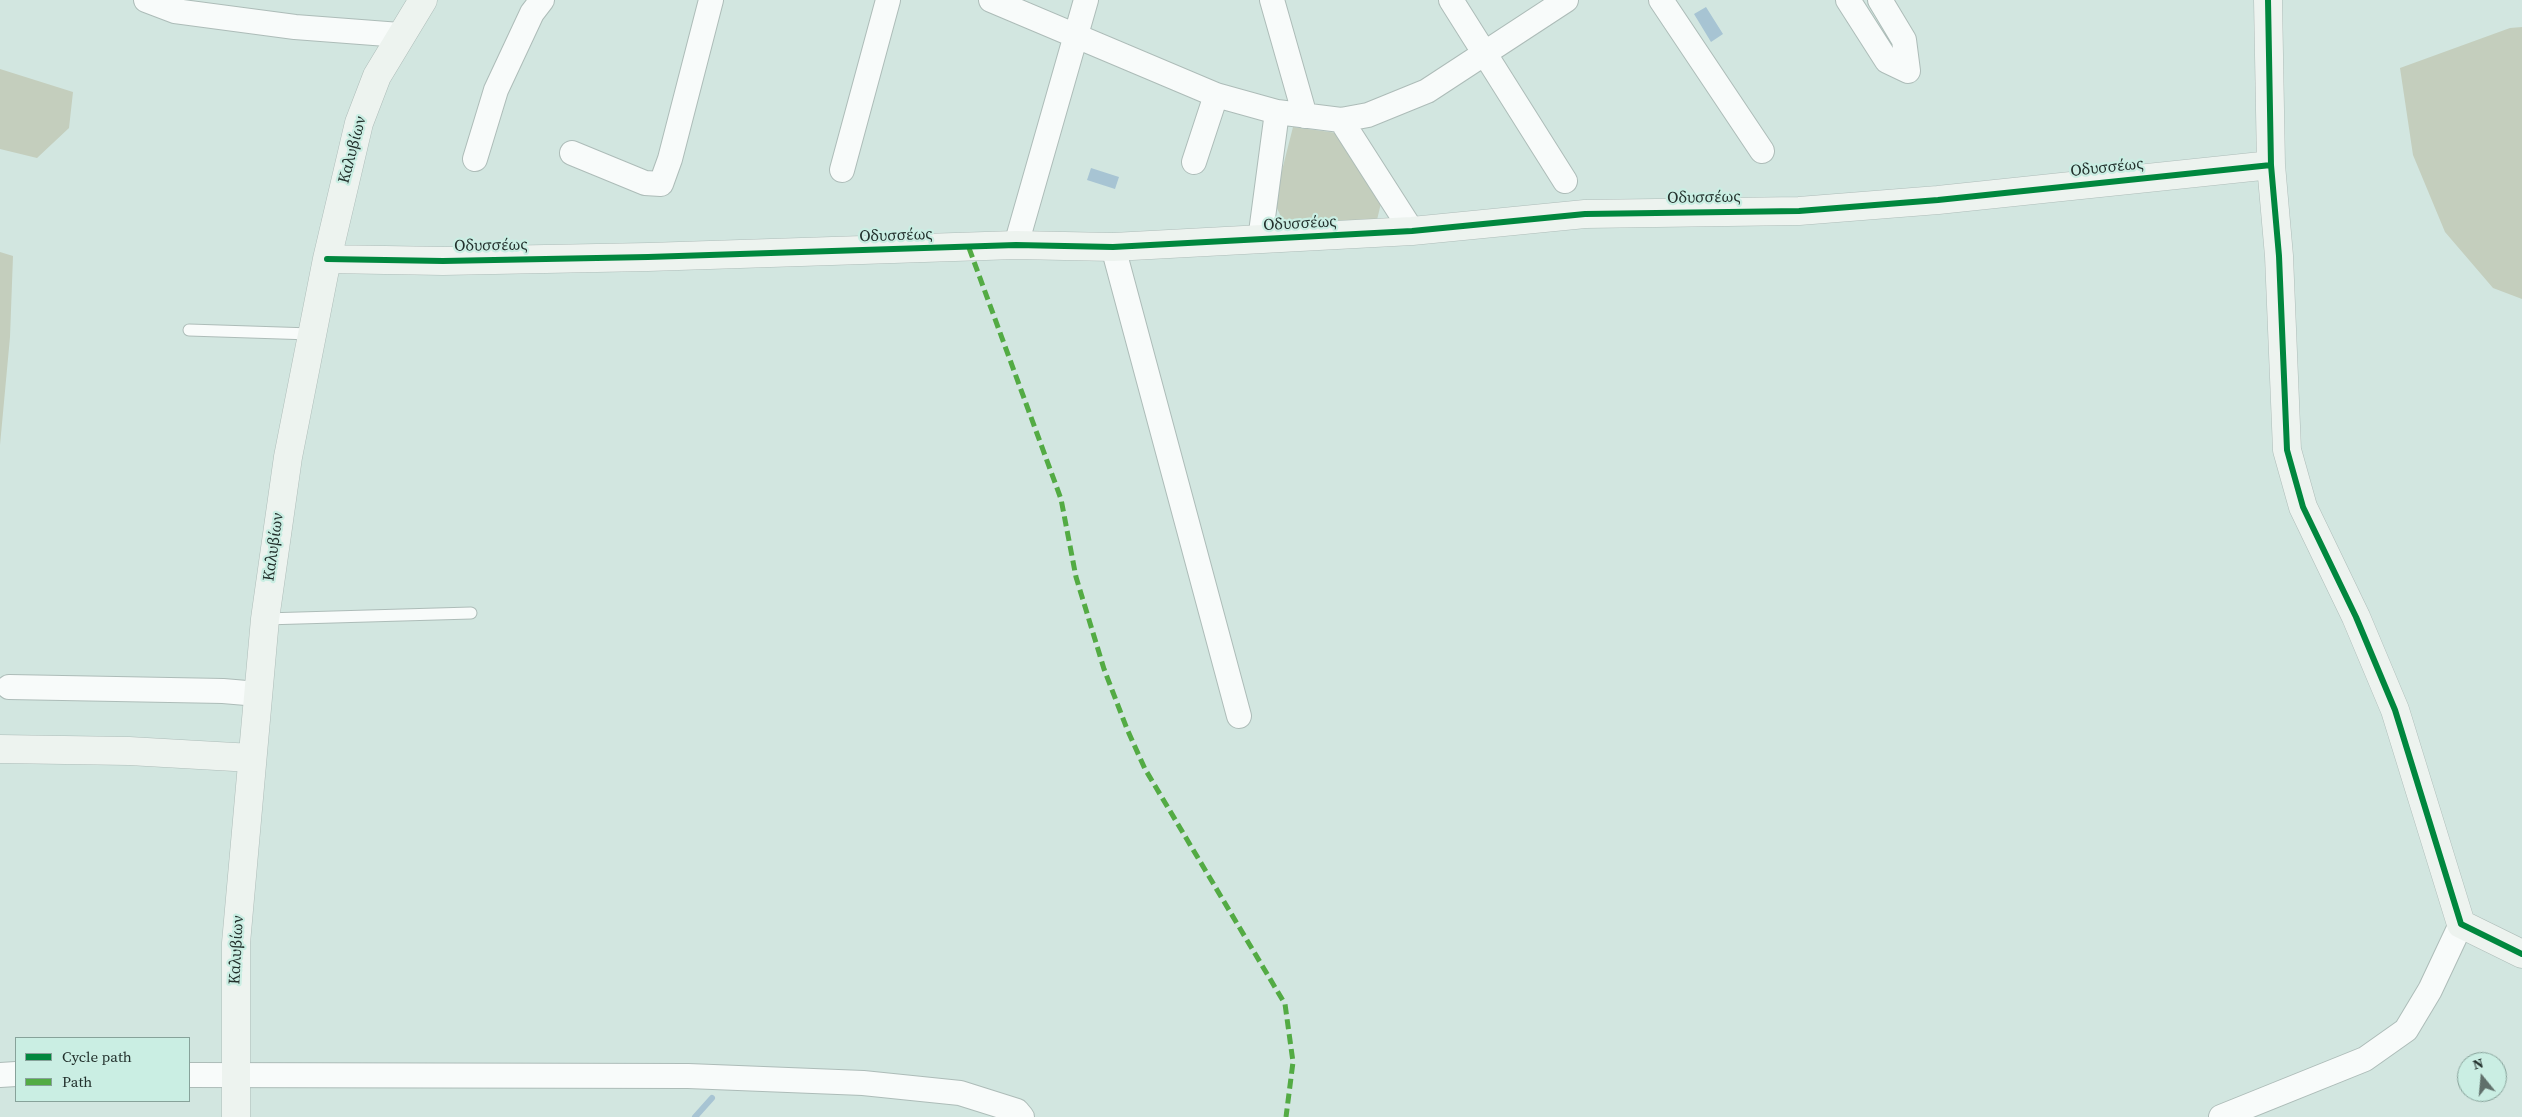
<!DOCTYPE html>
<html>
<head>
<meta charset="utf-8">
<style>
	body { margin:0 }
	#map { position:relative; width:2522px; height:1117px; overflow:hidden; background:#d2e6e0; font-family:"Source Serif 4",serif }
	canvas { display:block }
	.legend { position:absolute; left:15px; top:1037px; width:175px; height:65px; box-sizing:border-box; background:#caeee3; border:1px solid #87a29a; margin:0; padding:6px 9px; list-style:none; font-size:15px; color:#22302c }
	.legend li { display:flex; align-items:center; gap:10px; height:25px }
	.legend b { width:25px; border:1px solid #87a29a }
	.north { position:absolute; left:2457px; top:1052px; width:50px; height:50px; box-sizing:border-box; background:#caeee3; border:1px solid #87a29a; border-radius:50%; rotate:343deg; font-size:14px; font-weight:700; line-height:20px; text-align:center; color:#22302c }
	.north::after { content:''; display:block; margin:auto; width:18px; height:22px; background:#60706b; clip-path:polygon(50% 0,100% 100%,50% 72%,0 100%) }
</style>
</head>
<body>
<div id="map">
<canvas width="2522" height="1117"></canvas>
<ul class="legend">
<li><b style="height:6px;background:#00873e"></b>Cycle path</li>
<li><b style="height:6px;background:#53ab44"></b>Path</li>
</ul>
<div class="north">N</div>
</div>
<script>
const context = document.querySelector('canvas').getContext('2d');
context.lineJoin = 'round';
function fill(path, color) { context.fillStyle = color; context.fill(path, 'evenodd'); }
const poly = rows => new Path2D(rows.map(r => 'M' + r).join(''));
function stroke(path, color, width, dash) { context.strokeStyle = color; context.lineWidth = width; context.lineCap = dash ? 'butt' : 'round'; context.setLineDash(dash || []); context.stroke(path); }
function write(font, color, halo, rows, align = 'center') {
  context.font = font + ' "Source Serif 4",serif'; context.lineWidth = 4.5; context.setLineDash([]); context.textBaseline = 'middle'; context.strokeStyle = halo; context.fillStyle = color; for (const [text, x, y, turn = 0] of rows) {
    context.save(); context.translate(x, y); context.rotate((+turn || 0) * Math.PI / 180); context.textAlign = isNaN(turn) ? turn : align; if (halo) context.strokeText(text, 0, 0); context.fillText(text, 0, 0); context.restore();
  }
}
fill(poly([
	[2522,27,2522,299,2493,288,2445,232,2413,155,2400,68,2510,28],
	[0,69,73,92,69,128,37,158,0,149],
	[1293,127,1337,133,1382,199,1376,224,1286,227,1274,202],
	[0,252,13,256,10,337,0,445]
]), '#c4cebd');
fill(poly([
	[1706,7,1723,34,1711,42,1694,14],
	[1091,168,1119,177,1115,189,1087,180]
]), '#a7c4d3');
stroke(poly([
	[695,1117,712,1098]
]), '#a7c4d3', 6);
const lane = poly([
	[189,330,311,334],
	[265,619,471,613]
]);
const street = poly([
	[146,0,175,11,295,27,400,35],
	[991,0,1216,95,1277,112,1341,120,1368,115,1427,91,1566,0],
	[1272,0,1305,116],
	[1451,0,1565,181],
	[1661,0,1762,151],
	[1848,0,1887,61,1908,71,1904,40,1880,0],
	[1341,120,1412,231],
	[572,153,645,183,661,184,670,159,711,0],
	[475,159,496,90,532,13,542,0],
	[1194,162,1216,95],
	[842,170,888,0],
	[1260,240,1277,112],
	[1016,245,1086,0],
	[1113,247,1239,716],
	[9,687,223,691,258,694],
	[0,1075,16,1074],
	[189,1075,688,1076,863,1083,960,1093,1017,1111,1022,1117],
	[2221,1117,2365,1059,2406,1030,2430,990,2461,924]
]);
const secondary = poly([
	[2268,0,2271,165,2279,256,2287,450,2303,507,2356,617,2395,710,2461,924,2522,954],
	[327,259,443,261,648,257,1016,245,1113,247,1412,231,1585,214,1799,211,1938,200,2271,165],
	[0,749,129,751,252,758],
	[236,1117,236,943,265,619,288,457,327,259,359,123,377,76,423,0]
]);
stroke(lane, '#adbcb8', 13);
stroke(street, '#adbcb8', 26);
stroke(secondary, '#adbcb8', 29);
stroke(lane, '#f8fbfa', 11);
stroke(street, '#f8fbfa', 24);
stroke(secondary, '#edf3ef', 28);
stroke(poly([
	[969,248,1061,499,1076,577,1104,669,1127,729,1145,769,1285,1004,1293,1062,1286,1117]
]), '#53ab44', 5, [10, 5]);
stroke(poly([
	[2268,0,2271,165,2279,256,2287,450,2303,507,2356,617,2395,710,2461,924,2522,954],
	[327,259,443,261,648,257,1016,245,1113,247,1412,231,1585,214,1799,211,1938,200,2271,165]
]), '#00873e', 6);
write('16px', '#22302c', '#caeee3', [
	["Καλυβίων",353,150,-75],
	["Οδυσσέως",2107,168,-6],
	["Οδυσσέως",1704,198,-1],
	["Οδυσσέως",1300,224,-3],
	["Οδυσσέως",896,236,-2],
	["Οδυσσέως",491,246,-1],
	["Καλυβίων",274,547,-82],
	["Καλυβίων",237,950,-87]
]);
</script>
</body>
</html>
